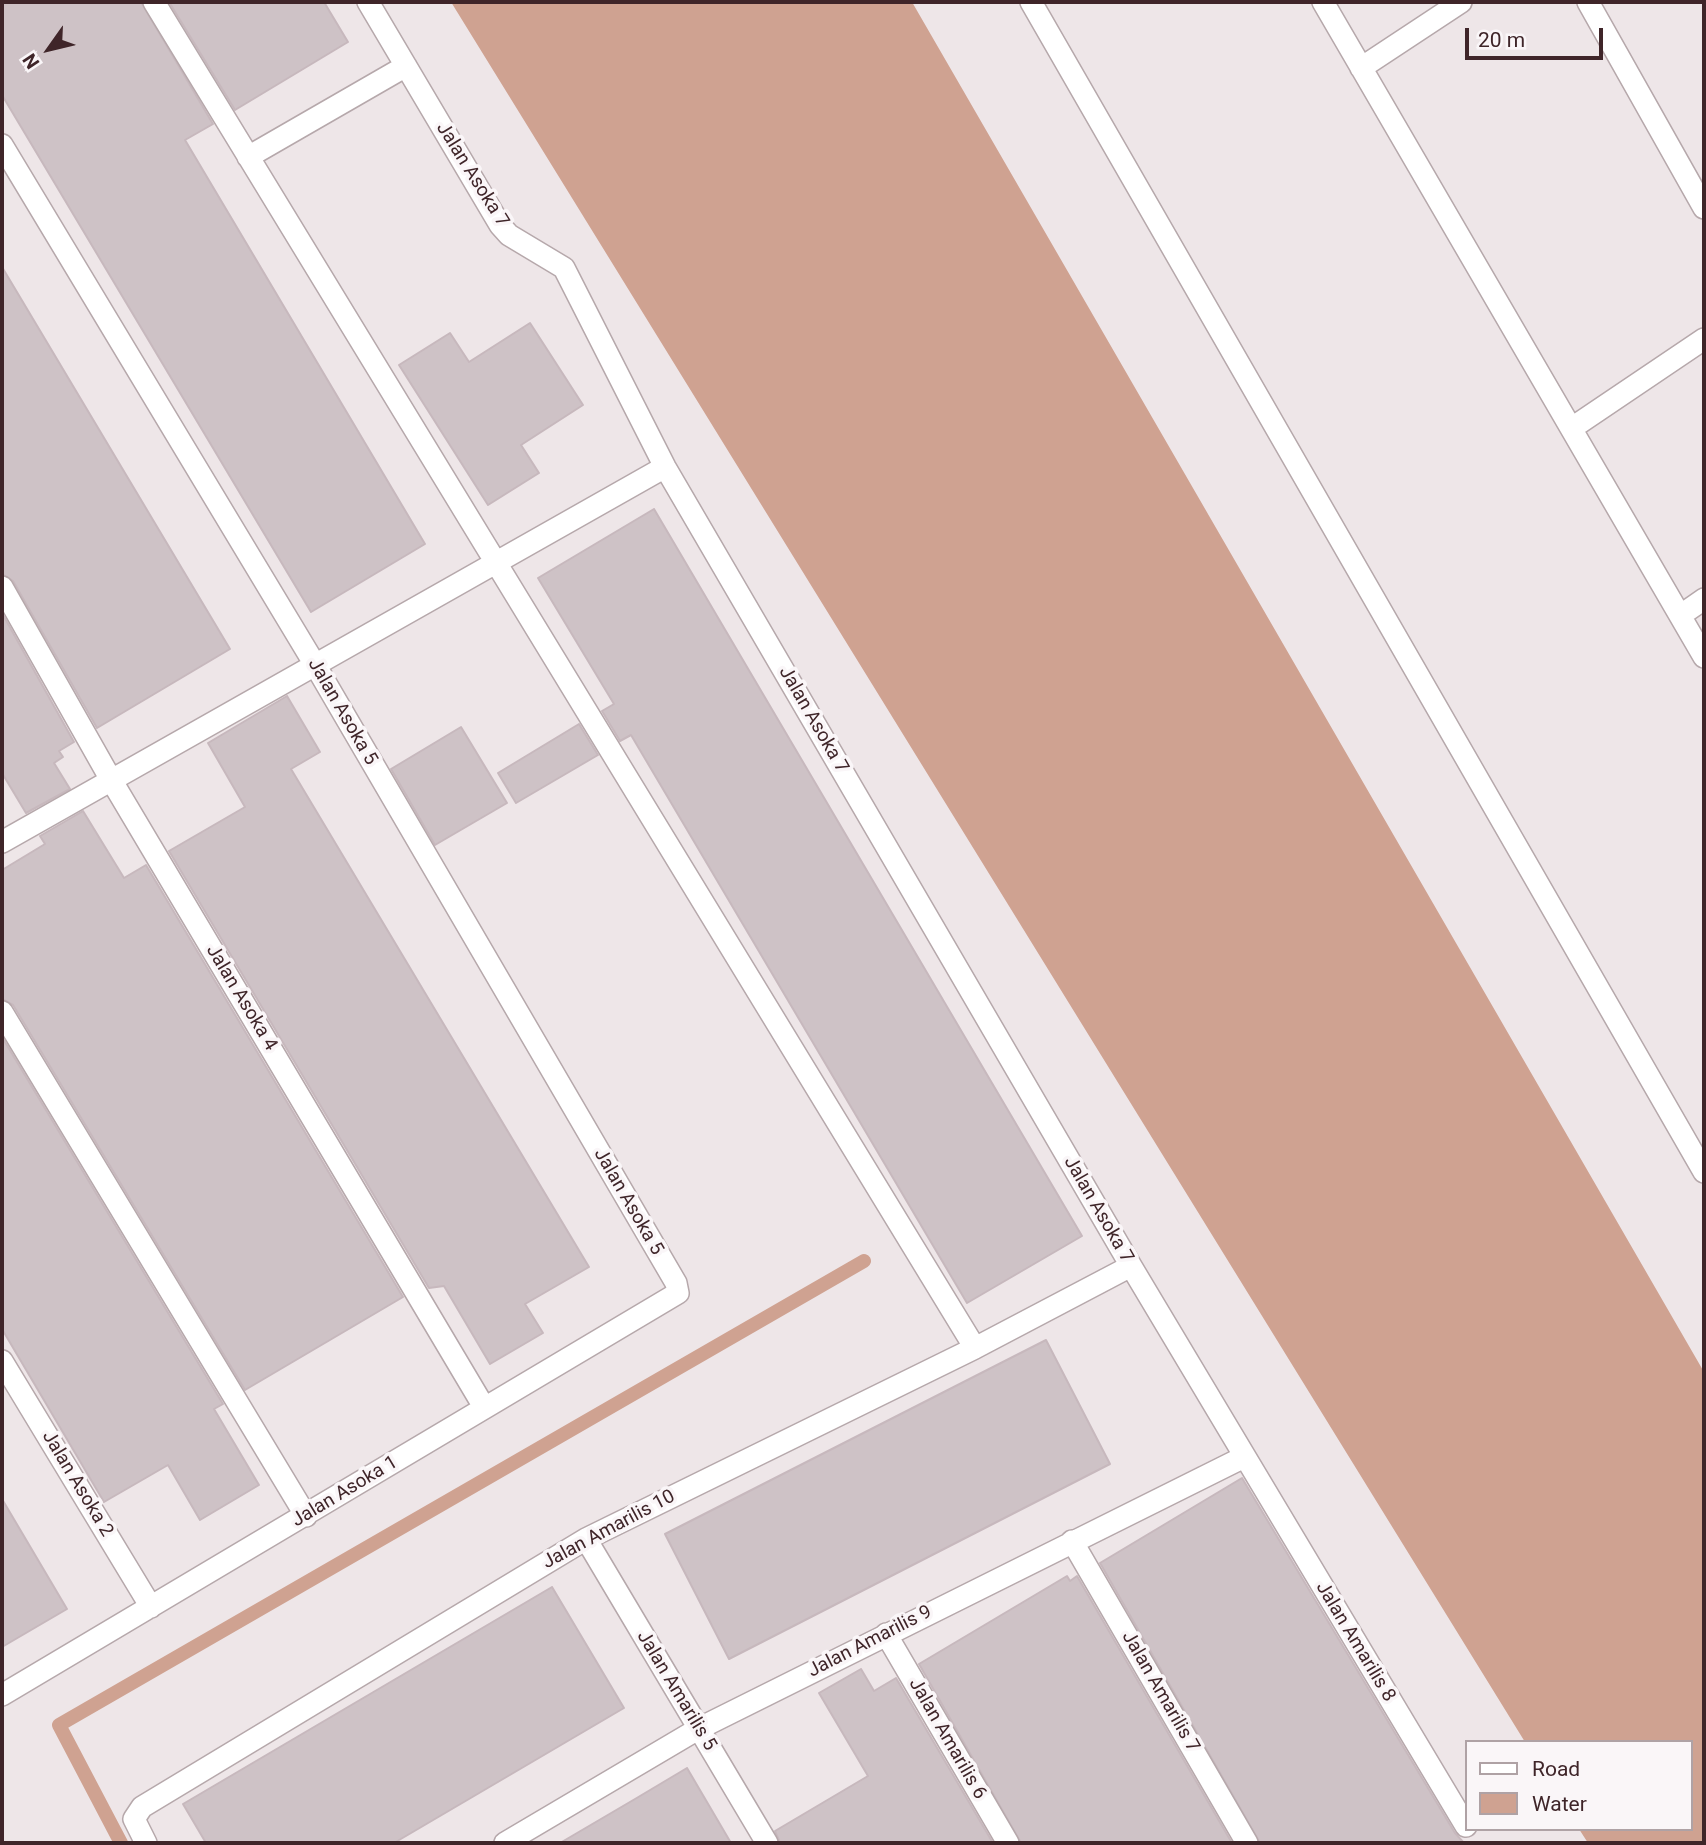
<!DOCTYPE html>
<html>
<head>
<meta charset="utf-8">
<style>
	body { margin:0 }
	#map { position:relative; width:1706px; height:1845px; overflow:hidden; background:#eee6e8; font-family:Roboto,sans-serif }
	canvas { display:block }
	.frame { position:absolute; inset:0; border:4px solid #3f2529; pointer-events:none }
	.legend { position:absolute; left:1465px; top:1740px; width:228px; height:91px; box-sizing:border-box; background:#faf6f8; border:2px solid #afa2a5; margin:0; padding:9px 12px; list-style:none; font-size:21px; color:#3f2529 }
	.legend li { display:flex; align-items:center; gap:14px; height:35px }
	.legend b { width:35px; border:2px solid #afa2a5 }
	.north { position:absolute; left:14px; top:14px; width:70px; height:70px; -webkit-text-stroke:5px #faf6f8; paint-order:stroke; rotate:236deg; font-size:19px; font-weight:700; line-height:28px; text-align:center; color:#3f2529 }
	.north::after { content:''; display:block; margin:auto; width:24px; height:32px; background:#3f2529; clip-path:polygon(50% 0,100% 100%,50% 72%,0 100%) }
	.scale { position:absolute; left:1465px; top:28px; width:138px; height:32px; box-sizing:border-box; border:4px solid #3f2529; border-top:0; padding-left:9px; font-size:21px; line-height:24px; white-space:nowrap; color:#3f2529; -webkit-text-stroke:5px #faf6f8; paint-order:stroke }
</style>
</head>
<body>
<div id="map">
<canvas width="1706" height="1845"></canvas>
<div class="frame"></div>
<ul class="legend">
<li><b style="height:9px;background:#fff"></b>Road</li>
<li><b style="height:19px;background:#cfa291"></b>Water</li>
</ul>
<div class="north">N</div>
<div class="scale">20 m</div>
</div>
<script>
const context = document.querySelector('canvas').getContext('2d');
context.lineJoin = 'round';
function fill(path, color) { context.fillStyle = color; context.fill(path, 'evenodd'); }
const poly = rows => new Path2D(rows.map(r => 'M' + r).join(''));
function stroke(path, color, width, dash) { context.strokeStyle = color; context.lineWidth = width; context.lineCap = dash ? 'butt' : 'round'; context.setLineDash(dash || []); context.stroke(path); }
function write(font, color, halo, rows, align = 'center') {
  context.font = font + ' Roboto,sans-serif'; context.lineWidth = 7; context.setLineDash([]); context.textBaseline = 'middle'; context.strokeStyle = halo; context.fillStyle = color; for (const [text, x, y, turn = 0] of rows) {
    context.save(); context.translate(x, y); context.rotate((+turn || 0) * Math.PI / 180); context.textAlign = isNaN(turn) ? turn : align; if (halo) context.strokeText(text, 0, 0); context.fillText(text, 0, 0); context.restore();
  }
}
fill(poly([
	[451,2,912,2,1704,1372,1704,1843,1588,1843,1579,1829,1690,1829,1690,1742,1525,1742]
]), '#cfa291');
stroke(poly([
	[121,1843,59,1725,864,1261]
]), '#cfa291', 14);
const building = poly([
	[2,2,141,2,213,124,185,140,425,544,311,612,2,95,2,2],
	[169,2,324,2,348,42,235,110,169,2],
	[2,267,230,649,97,728,13,581,2,574,2,267],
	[530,323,583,405,521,445,539,473,488,505,399,365,450,333,469,362,530,323],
	[654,509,1082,1236,967,1303,631,735,620,741,602,711,614,704,538,578,654,509],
	[2,613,74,742,59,751,63,757,54,763,70,789,26,813,2,773,2,613],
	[287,696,320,752,291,769,589,1267,525,1304,543,1333,490,1364,444,1286,429,1288,169,851,245,807,208,743,287,696],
	[579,724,598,755,516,803,498,773,579,724],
	[461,727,507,803,435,845,391,769,461,727],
	[83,811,124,878,146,865,403,1297,245,1390,13,1005,2,999,2,870,45,844,40,836,83,811],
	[2,1037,223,1404,214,1409,259,1485,200,1520,168,1465,104,1502,2,1329,2,1037],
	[1046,1340,1110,1464,729,1659,665,1534,1046,1340],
	[1242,1478,1455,1833,1464,1843,1260,1843,1100,1563,1242,1478],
	[2,1499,67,1609,2,1647,2,1499],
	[1067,1576,1070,1581,1077,1576,1232,1843,1021,1843,919,1664,1067,1576],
	[552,1587,624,1708,394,1843,206,1843,183,1804,552,1587],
	[861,1669,874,1691,896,1678,993,1843,780,1843,775,1831,868,1776,819,1693,861,1669],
	[687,1768,731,1843,560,1843,635,1799,687,1768]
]);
fill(building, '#cec2c6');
stroke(building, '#c7b8bd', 2);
const street = poly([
	[154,2,975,1348],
	[368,2,500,225,509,235,564,268,665,467,1131,1266,1466,1826],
	[1031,2,1704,1172],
	[1323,2,1704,657],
	[1588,2,1704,208],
	[1361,68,1461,2],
	[2,145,314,663,676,1283,678,1293,2,1695],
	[248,157,406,66],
	[1572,428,1704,339],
	[2,587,110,778,484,1407],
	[1681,615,1704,599],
	[2,842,665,467],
	[2,1012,306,1516],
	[2,1361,151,1607],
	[586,1539,767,1843],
	[1072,1541,1247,1843],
	[886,1634,1008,1843],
	[146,1843,134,1819,142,1807,586,1539,975,1348,1131,1266],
	[505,1843,698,1729,1244,1457]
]);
stroke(street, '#b6a8ab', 24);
stroke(street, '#fff', 21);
write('19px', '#3f2529', '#faf6f8', [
	["Jalan Asoka 7",472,175,58],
	["Jalan Asoka 5",342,712,60],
	["Jalan Asoka 7",813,720,60],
	["Jalan Asoka 4",241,998,59],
	["Jalan Asoka 5",628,1202,60],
	["Jalan Asoka 7",1098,1210,60],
	["Jalan Asoka 2",77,1484,59],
	["Jalan Asoka 1",345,1492,-31],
	["Jalan Amarilis 10",609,1530,-28],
	["Jalan Amarilis 9",870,1642,-27],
	["Jalan Amarilis 8",1355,1642,59],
	["Jalan Amarilis 5",676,1691,59],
	["Jalan Amarilis 7",1160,1692,60],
	["Jalan Amarilis 6",947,1739,60]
]);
</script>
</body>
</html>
